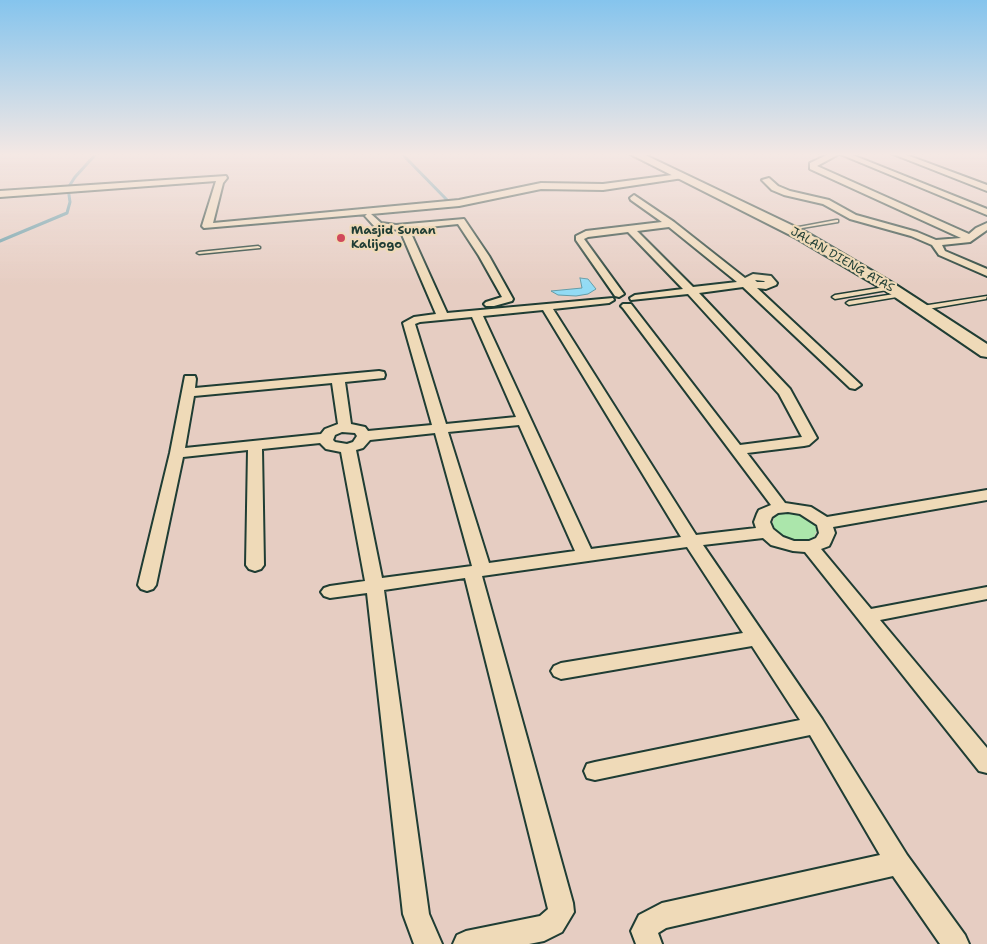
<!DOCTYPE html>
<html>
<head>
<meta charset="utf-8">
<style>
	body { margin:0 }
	canvas { display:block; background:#e6cdc2 }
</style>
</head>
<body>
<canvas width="987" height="944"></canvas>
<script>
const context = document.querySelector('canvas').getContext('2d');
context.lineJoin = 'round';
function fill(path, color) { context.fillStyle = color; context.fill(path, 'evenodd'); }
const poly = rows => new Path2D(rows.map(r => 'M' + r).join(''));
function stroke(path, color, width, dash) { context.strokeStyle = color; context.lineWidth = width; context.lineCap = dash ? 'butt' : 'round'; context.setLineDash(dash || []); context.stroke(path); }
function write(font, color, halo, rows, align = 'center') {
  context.font = font + ' "Shantell Sans",sans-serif'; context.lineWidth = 4.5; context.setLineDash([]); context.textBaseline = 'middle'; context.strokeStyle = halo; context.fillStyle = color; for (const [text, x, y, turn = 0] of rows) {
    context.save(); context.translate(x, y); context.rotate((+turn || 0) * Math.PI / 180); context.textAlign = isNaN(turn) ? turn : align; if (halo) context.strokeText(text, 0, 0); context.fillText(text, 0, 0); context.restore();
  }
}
fill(poly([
	[793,513,806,517,816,525,817,530,814,537,808,540,793,540,779,534,774,529,772,525,775,516,780,514]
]), '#abe6ab');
const water = poly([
	[580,278,588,279,596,289,588,294,576,296,558,295,551,291,582,288,580,278]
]);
fill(water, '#92dbf4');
stroke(water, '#649ca7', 1);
stroke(poly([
	[402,154,449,202],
	[0,241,67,213,70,202,68,188,75,177,96,154]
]), '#649ca7', 3);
const lane = poly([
	[836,220,838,220,838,222,790,230,788,229,836,220],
	[258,246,260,247,260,248,199,254,197,253,199,252,258,246],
	[891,286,894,288,893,289,835,299,832,297,835,295,891,286],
	[901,293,904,295,903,296,849,305,846,303,849,301,901,293],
	[987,296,986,299,922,310,919,308,922,306,987,296]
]);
const street = poly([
	[829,154,839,154,817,166,969,234,976,228,987,223,987,230,970,242,942,245,945,251,987,269,987,276,939,255,932,245,911,236,850,219,823,204,784,195,772,190,762,180,769,178,778,186,790,191,829,200,856,215,917,232,936,240,961,238,810,169,810,163,829,154],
	[840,154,850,154,987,209,987,215,840,154],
	[893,154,904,154,987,185,987,191,893,154],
	[680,174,683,174,683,178,603,190,541,189,459,206,371,214,381,223,396,225,464,219,489,256,513,299,512,301,494,306,486,306,484,304,486,302,502,297,479,256,458,224,409,229,447,313,613,298,614,300,609,303,553,309,696,535,756,528,754,522,757,514,759,510,771,505,623,308,621,306,623,304,631,304,740,445,802,437,779,394,688,294,631,300,630,298,635,295,683,289,628,232,588,237,584,239,624,294,619,297,615,296,576,240,576,236,586,231,662,222,631,200,630,198,634,195,674,222,745,278,753,274,771,276,777,283,776,285,766,289,757,288,861,385,855,389,850,388,743,287,699,293,790,389,817,438,809,445,804,446,747,453,785,503,811,507,827,517,987,490,987,500,833,527,835,533,831,542,829,546,821,549,871,609,987,587,987,599,880,620,987,748,987,773,979,771,805,552,793,551,771,545,763,538,703,545,822,719,907,855,965,935,969,944,940,944,893,876,666,928,658,933,662,944,636,944,631,931,639,915,662,903,880,855,810,735,595,780,587,778,584,771,587,764,595,762,800,720,752,646,561,679,554,676,551,671,554,666,561,663,743,633,687,547,482,576,573,903,574,912,562,932,544,941,529,944,453,944,457,935,466,931,540,916,548,909,465,578,384,590,429,914,442,944,414,944,403,914,367,593,330,598,324,596,321,592,324,588,330,586,365,581,341,452,326,449,320,443,262,449,264,565,261,569,255,571,249,569,246,565,248,450,183,457,156,585,153,589,147,591,141,589,138,585,170,453,185,376,195,376,196,379,195,388,379,371,384,372,385,375,384,378,345,382,351,424,365,427,368,431,432,425,403,323,414,317,436,314,400,230,375,227,365,216,367,214,204,228,202,226,216,181,0,197,0,191,226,176,227,178,223,183,213,223,459,200,541,183,603,184,680,174],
	[669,227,737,282,693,287,637,231,669,227],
	[755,280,764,281,765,282,757,282,755,280],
	[543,310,681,537,591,549,483,316,543,310],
	[472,317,516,417,446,424,415,324,420,322,472,317],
	[332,383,338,424,325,429,321,434,185,448,194,396,332,383],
	[519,425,575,551,489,563,448,432,519,425],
	[342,432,355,433,357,436,353,442,347,444,335,442,333,440,335,435,342,432],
	[435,433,472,566,382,578,356,450,363,448,370,440,435,433],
	[788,512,800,514,817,525,819,533,816,538,809,541,794,541,783,537,773,529,770,522,772,517,778,513,788,512]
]);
const secondary = poly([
	[630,154,643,154,806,232,896,285,987,344,987,357,981,356,886,291,796,238,630,154]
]);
stroke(lane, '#1f3d34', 3);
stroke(street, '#1f3d34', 4);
stroke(secondary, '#1f3d34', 4);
fill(lane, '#efdab8');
fill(street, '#efdab8');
fill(secondary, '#efdab8');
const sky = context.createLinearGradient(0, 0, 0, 286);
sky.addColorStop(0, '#85c4ed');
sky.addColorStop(0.54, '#f4e8e4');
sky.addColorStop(1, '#f4e8e400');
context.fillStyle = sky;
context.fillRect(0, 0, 987, 286);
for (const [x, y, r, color] of [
	[341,238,5,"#d1495b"]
]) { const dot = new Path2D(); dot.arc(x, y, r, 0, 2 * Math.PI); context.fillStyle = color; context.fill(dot); stroke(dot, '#efdab8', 2); }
write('bold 12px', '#1f3d34', '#efdab8', [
	["Masjid Sunan",351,231],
	["Kalijogo",351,245]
], 'left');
write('12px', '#1f3d34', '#efdab8', [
	["JALAN DIENG ATAS",842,260,30]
]);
</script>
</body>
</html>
